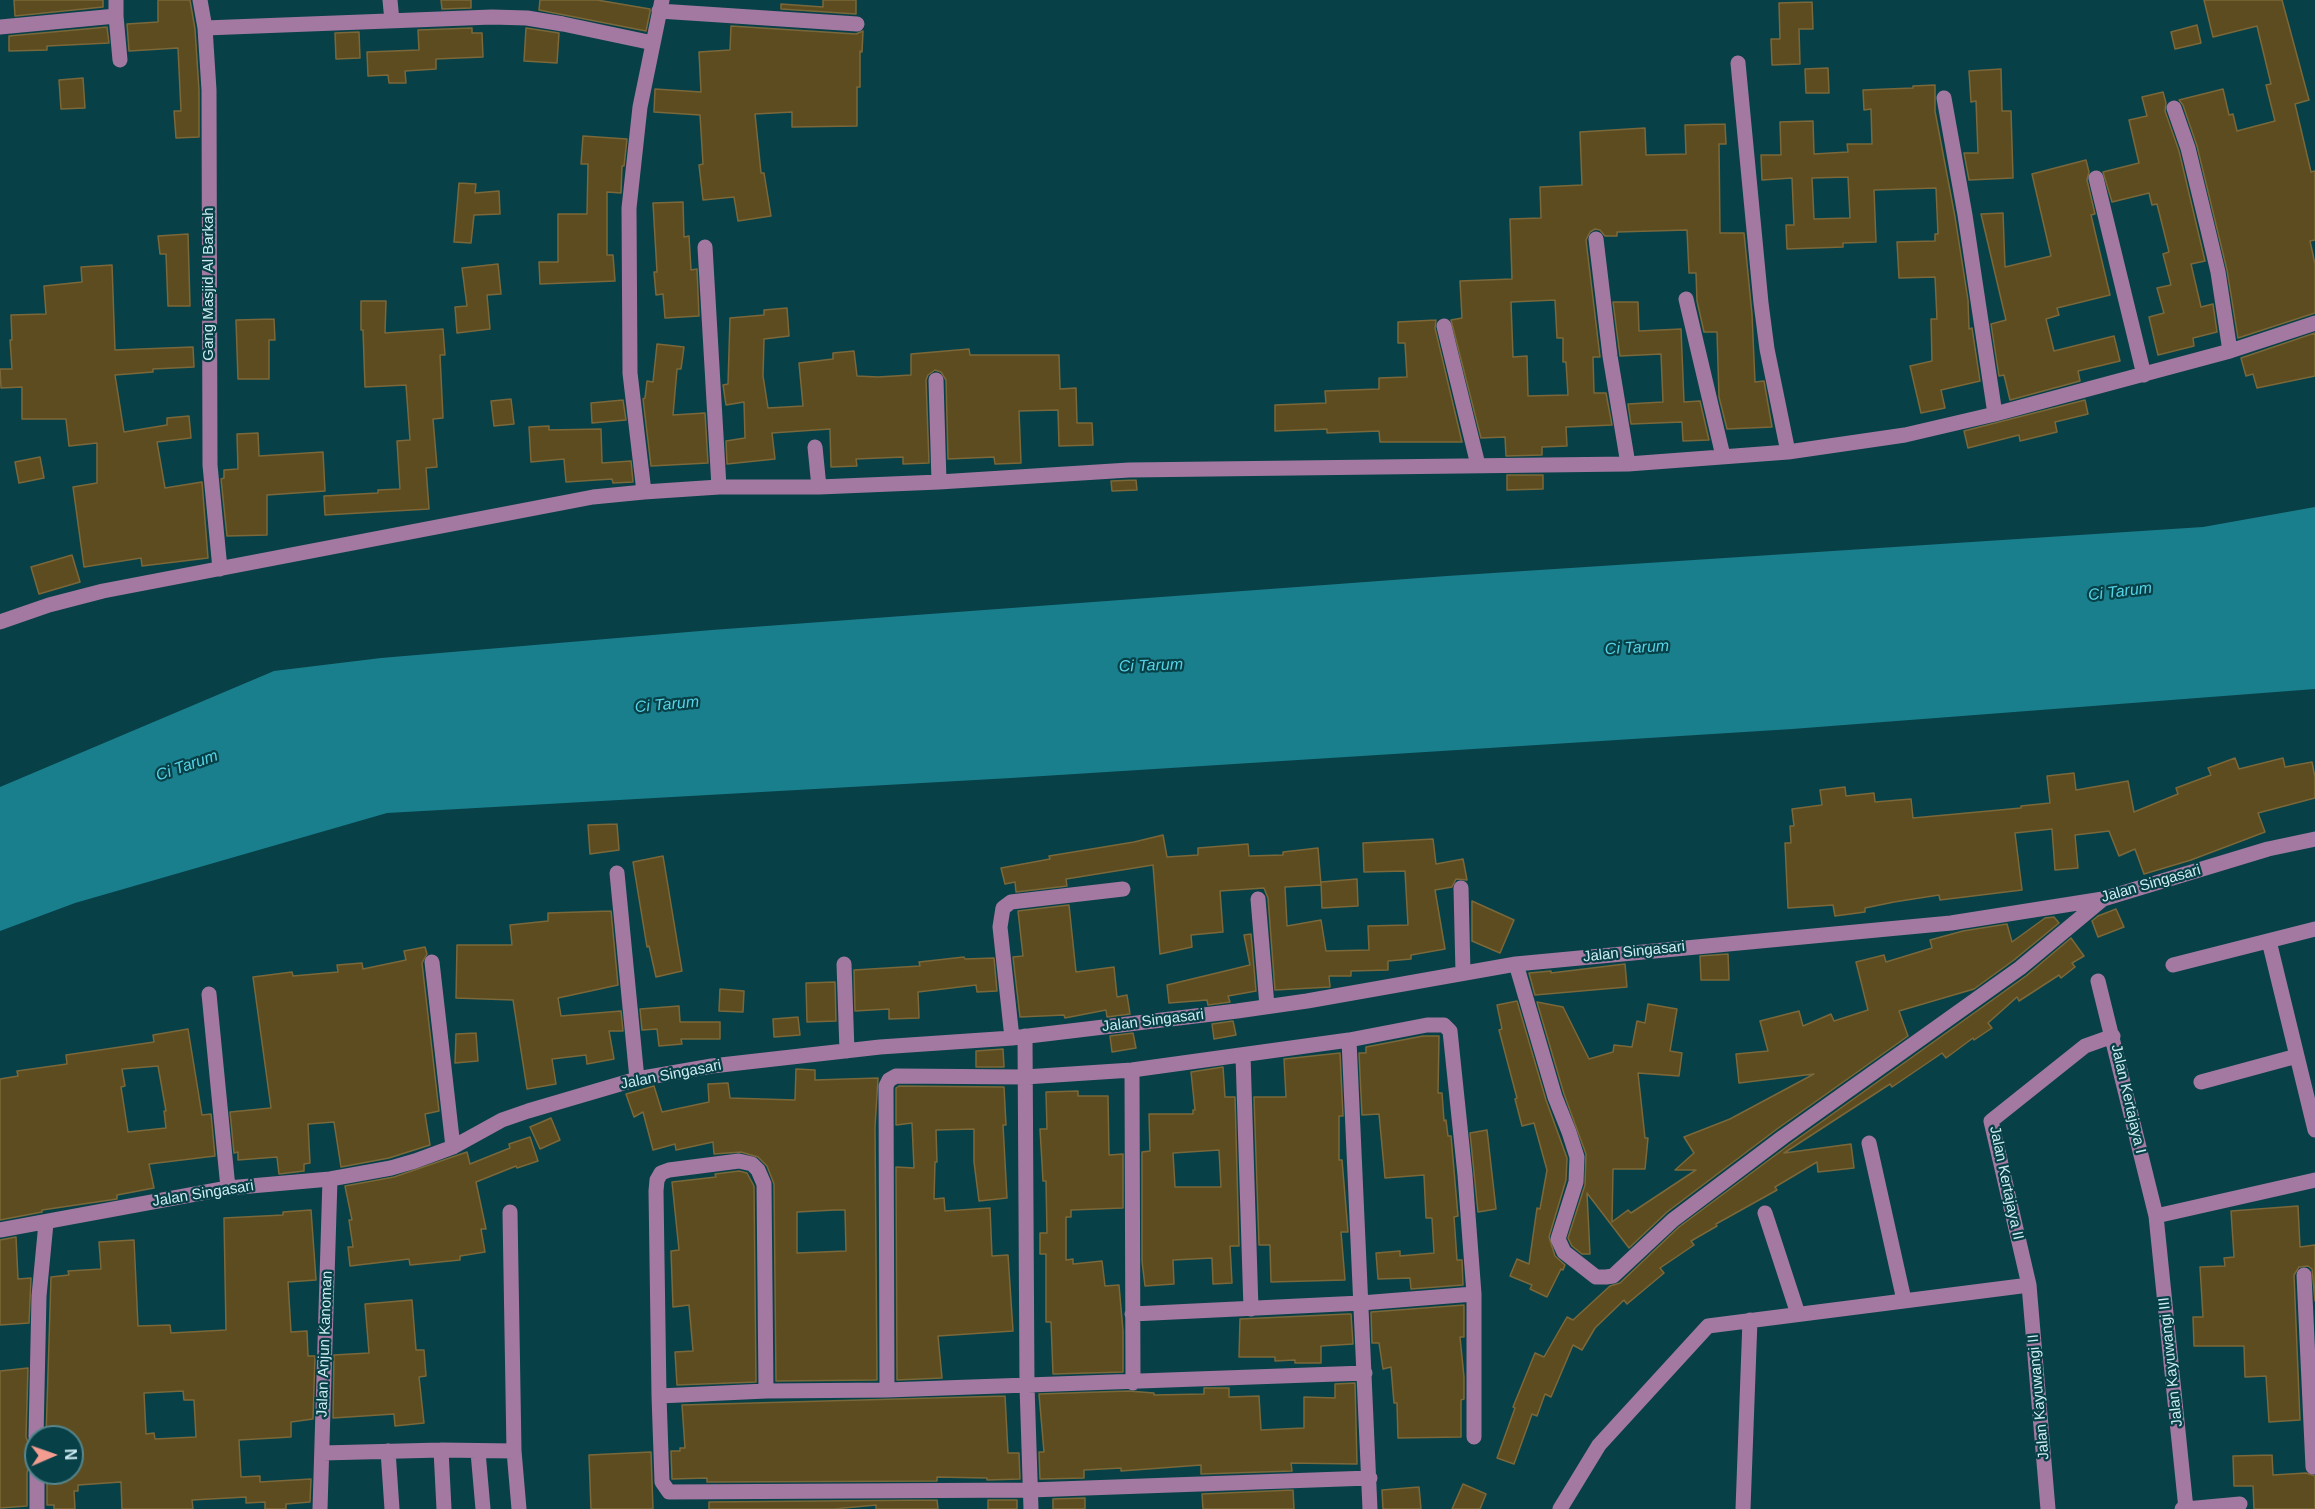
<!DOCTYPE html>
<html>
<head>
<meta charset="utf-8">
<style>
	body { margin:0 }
	#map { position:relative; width:2315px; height:1509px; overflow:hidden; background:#084048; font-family:Arial,sans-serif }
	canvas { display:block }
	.north { position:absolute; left:24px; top:1425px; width:60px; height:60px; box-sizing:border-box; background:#084048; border:2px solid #56858c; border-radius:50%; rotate:88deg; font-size:16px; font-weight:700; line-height:24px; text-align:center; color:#ccecf1 }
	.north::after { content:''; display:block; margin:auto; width:21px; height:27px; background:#f59c90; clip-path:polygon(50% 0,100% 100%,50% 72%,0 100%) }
</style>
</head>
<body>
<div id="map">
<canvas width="2315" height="1509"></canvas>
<div class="north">N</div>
</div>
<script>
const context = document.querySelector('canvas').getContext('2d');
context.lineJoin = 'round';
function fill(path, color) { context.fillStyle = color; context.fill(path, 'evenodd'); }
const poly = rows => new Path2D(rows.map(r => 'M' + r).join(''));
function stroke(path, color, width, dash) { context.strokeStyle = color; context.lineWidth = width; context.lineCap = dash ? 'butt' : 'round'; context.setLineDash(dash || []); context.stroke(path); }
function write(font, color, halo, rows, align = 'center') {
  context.font = font + ' Arial,sans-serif'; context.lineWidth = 4.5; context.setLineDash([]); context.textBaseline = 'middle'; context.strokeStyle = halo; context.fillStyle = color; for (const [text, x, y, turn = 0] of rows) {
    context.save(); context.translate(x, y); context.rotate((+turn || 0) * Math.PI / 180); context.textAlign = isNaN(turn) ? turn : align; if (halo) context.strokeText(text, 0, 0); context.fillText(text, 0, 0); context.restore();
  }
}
fill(poly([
	[2315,507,2315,689,1792,729,1011,778,387,813,75,903,0,931,0,787,274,671,381,658,712,630,1447,576,2203,527]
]), '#1a7f8d');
const building = poly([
	[14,0,103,0,103,7,15,16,14,0],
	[158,0,190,0,195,29,199,90,199,137,176,138,174,111,181,111,178,48,129,51,127,24,158,22,158,0],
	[441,0,471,0,471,8,442,9,441,0],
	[540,0,597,0,650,9,650,12,646,31,539,10,540,0],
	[823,0,856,0,856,14,781,9,781,4,823,7,823,0],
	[2204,0,2282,0,2309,100,2295,104,2311,172,2315,171,2315,240,2310,241,2315,264,2315,313,2238,338,2227,270,2197,146,2183,105,2179,100,2223,89,2229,115,2233,114,2237,131,2275,121,2266,85,2271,84,2257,26,2213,37,2204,0],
	[1812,2,1813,29,1799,29,1800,64,1772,65,1771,39,1780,39,1779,3,1812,2],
	[2197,25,2201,43,2175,49,2171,32,2197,25],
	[731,26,856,34,863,31,862,52,860,51,860,87,857,87,857,126,792,127,792,112,755,114,761,173,764,173,771,216,738,221,734,197,703,200,699,165,703,164,700,115,654,112,655,89,701,92,699,52,730,50,731,26],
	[107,27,109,43,47,46,47,50,9,51,9,36,107,27],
	[472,28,472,33,482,33,483,57,436,59,436,69,405,71,406,83,389,83,388,75,368,76,367,52,419,50,418,30,472,28],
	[526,28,559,33,557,63,524,61,526,28],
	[359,32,360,58,336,59,335,33,359,32],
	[1828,68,1829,93,1806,93,1805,69,1828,68],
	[2001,69,2002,111,2011,111,2013,178,1969,180,1964,153,1978,153,1976,101,1971,102,1969,71,2001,69],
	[83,78,85,108,61,109,59,80,83,78],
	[1935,85,1935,111,1955,217,1968,300,1969,329,1972,328,1980,381,1941,390,1945,408,1921,413,1910,366,1932,361,1931,319,1937,319,1935,277,1899,278,1897,242,1935,241,1935,234,1938,234,1936,188,1874,190,1876,242,1843,243,1843,247,1787,249,1786,225,1794,225,1792,178,1762,180,1761,155,1781,155,1780,122,1813,121,1814,154,1848,152,1847,144,1872,144,1871,109,1864,110,1863,90,1913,88,1913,86,1935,85],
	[1848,177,1850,218,1814,219,1812,178,1848,177],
	[2163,92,2166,103,2165,111,2179,151,2205,261,2191,264,2201,307,2213,304,2217,332,2193,338,2194,346,2158,355,2149,317,2164,313,2157,288,2171,285,2163,254,2169,252,2157,204,2152,205,2149,193,2112,202,2103,172,2139,163,2129,120,2147,116,2142,97,2163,92],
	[1725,124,1726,144,1719,144,1720,233,1744,233,1752,314,1755,382,1764,381,1772,427,1727,429,1719,397,1717,332,1704,332,1697,301,1696,273,1689,273,1687,230,1617,232,1617,236,1605,236,1600,230,1595,229,1590,232,1586,240,1600,357,1593,357,1594,393,1606,393,1612,425,1566,427,1567,446,1542,447,1542,455,1506,456,1505,437,1481,438,1451,320,1462,318,1460,281,1512,279,1510,219,1541,218,1540,187,1582,185,1580,132,1645,128,1646,155,1686,154,1685,125,1725,124],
	[1555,300,1557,338,1563,338,1563,362,1566,362,1568,395,1528,396,1527,356,1513,357,1511,302,1555,300],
	[583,136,627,139,624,166,622,166,621,193,607,192,607,255,613,255,615,281,540,284,539,262,558,262,558,214,587,214,588,164,581,164,583,136],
	[2086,160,2089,172,2087,180,2095,214,2091,215,2110,295,2057,308,2059,315,2046,319,2054,351,2114,336,2120,361,2078,371,2080,381,2010,400,2004,375,1999,376,1991,324,2006,320,1981,214,2003,213,2005,267,2051,256,2032,174,2086,160],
	[459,183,476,184,475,193,499,191,500,214,474,215,471,243,454,242,459,183],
	[683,202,684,237,689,236,691,270,697,269,699,316,665,318,663,294,656,295,654,272,657,272,653,203,683,202],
	[188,234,190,306,168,306,166,254,160,254,158,236,188,234],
	[498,264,501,294,487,295,490,329,457,333,455,307,467,306,462,268,498,264],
	[112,265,115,350,193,347,194,367,153,369,153,372,115,375,124,432,167,425,167,418,189,416,191,438,157,442,165,488,202,482,208,558,142,566,141,558,84,567,73,487,97,483,97,443,69,446,66,419,22,419,22,387,1,388,0,369,12,369,10,340,12,340,11,315,46,314,44,286,82,282,81,267,112,265],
	[361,301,386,301,385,333,443,329,445,355,440,355,443,418,433,419,437,467,426,468,429,509,325,515,324,496,378,493,378,490,400,489,397,441,410,440,406,385,365,387,363,330,361,330,361,301],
	[1613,302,1638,302,1639,331,1681,329,1684,402,1700,401,1709,440,1683,441,1682,422,1631,424,1628,404,1663,402,1661,354,1620,356,1613,302],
	[787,308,789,336,764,339,763,376,768,408,803,406,799,363,833,359,833,353,854,351,857,376,878,377,911,375,911,354,969,349,970,355,1059,355,1060,389,1076,388,1077,423,1092,423,1093,445,1059,446,1058,410,1019,411,1021,463,995,464,994,457,948,459,946,380,941,372,935,370,928,375,926,380,929,463,903,464,903,457,856,459,857,466,831,467,830,429,772,433,775,459,727,464,726,441,745,438,744,402,726,405,723,385,728,384,730,318,764,315,764,310,787,308],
	[274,319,275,340,269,340,269,379,238,379,236,320,274,319],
	[1436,320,1435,328,1462,442,1380,442,1379,431,1327,433,1327,429,1275,431,1275,405,1326,403,1325,391,1379,389,1379,378,1407,377,1405,343,1398,343,1398,322,1436,320],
	[2315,333,2315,376,2257,388,2253,374,2246,376,2241,358,2315,333],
	[657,344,684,347,681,369,677,369,673,415,705,413,708,463,651,466,643,399,645,398,647,381,653,382,657,344],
	[511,399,514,424,494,426,491,401,511,399],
	[623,400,626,420,592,423,591,403,623,400],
	[2085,400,2088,414,2055,422,2057,432,2020,441,2019,435,1968,448,1964,431,2085,400],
	[549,426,549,430,601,429,602,463,631,461,633,482,613,483,612,479,566,482,564,459,531,462,529,427,549,426],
	[258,433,259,456,323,452,325,491,267,495,267,535,227,536,221,479,224,478,224,470,238,469,237,434,258,433],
	[40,457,44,478,19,483,15,462,40,457],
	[1507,475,1543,475,1543,489,1507,490,1507,475],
	[1136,480,1137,490,1112,491,1111,481,1136,480],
	[72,555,80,582,39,594,31,567,72,555],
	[2235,758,2239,769,2283,758,2285,767,2312,762,2315,777,2315,798,2258,813,2265,832,2191,860,2144,874,2135,849,2119,856,2109,831,2075,835,2078,868,2055,870,2052,829,2015,833,2022,890,1940,900,1939,895,1894,902,1865,908,1865,912,1835,916,1833,905,1788,908,1785,843,1791,843,1790,826,1794,826,1792,809,1822,805,1820,790,1845,787,1846,796,1874,793,1875,802,1911,799,1913,818,2021,808,2021,806,2050,803,2047,776,2074,773,2076,790,2128,781,2134,812,2178,794,2176,788,2211,775,2208,768,2235,758],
	[617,824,619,850,590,854,588,825,617,824],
	[1163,835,1167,857,1198,855,1198,848,1248,844,1249,856,1283,855,1283,852,1318,848,1321,885,1285,887,1287,926,1321,920,1326,951,1369,950,1368,926,1408,925,1405,871,1364,872,1363,843,1433,839,1436,864,1463,859,1467,880,1456,879,1452,887,1435,890,1445,949,1411,955,1411,959,1388,961,1388,970,1351,971,1351,976,1329,976,1330,987,1275,990,1268,898,1264,888,1220,891,1223,932,1191,935,1192,947,1160,954,1153,865,1066,879,1067,886,1016,892,1015,882,1005,884,1001,868,1050,859,1049,856,1134,842,1163,835],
	[663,856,682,971,656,977,649,946,647,947,633,862,663,856],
	[1357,879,1358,906,1322,908,1321,882,1357,879],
	[1472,901,1514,920,1500,953,1472,941,1472,901],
	[1069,905,1076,972,1114,967,1117,997,1127,995,1130,1014,1107,1017,1106,1010,1065,1018,1064,1015,1020,1017,1013,957,1023,956,1018,911,1069,905],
	[2116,909,2124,927,2098,937,2092,921,2098,916,2116,909],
	[611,911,618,985,558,998,561,1016,621,1011,623,1031,609,1031,614,1059,587,1064,586,1055,552,1059,556,1084,527,1089,513,1000,456,998,457,945,512,945,510,925,548,921,548,913,611,911],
	[2054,917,2059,923,2014,960,1974,989,1899,1011,1908,1036,1777,1129,1667,1212,1629,1248,1587,1193,1590,1254,1582,1254,1572,1246,1568,1238,1585,1185,1586,1154,1564,1094,1537,1002,1563,1007,1589,1059,1613,1052,1614,1045,1632,1047,1637,1021,1645,1023,1648,1004,1677,1009,1670,1051,1682,1053,1679,1076,1638,1073,1645,1138,1648,1138,1645,1169,1613,1169,1612,1222,1628,1210,1631,1213,1696,1170,1675,1170,1694,1153,1684,1137,1730,1119,1814,1074,1739,1083,1736,1054,1768,1051,1760,1021,1799,1011,1803,1026,1831,1014,1834,1021,1868,1010,1856,962,1884,955,1886,962,1932,948,1930,940,1963,931,2007,924,2012,942,2045,918,2054,917],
	[1251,934,1256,991,1228,996,1230,1002,1208,1005,1207,1000,1169,1003,1167,985,1250,965,1244,935,1251,934],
	[2071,938,2084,956,2072,963,2075,967,2061,978,2059,975,2019,1001,2017,997,1988,1023,1992,1028,1974,1040,1973,1038,1946,1058,1942,1053,1892,1087,1890,1084,1784,1153,1851,1144,1854,1168,1818,1172,1817,1162,1775,1187,1777,1190,1716,1224,1717,1226,1691,1241,1694,1245,1660,1268,1664,1273,1627,1304,1624,1300,1595,1328,1582,1350,1573,1345,1551,1397,1545,1394,1537,1416,1532,1414,1514,1464,1497,1458,1515,1408,1513,1407,1535,1353,1544,1357,1567,1317,1573,1320,1610,1286,1620,1283,1679,1227,1789,1145,2026,976,2071,938],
	[425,947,427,954,422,963,439,1111,425,1114,430,1145,389,1158,341,1167,334,1122,308,1124,310,1163,304,1164,304,1171,279,1174,277,1157,238,1160,238,1152,234,1153,230,1112,271,1108,253,977,292,972,293,976,338,972,337,965,362,963,363,969,406,960,404,951,425,947],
	[1728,954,1729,980,1701,980,1700,956,1728,954],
	[964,957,965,959,994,958,997,991,977,992,976,985,918,992,919,1018,889,1019,889,1009,855,1011,854,970,920,966,919,962,964,957],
	[1625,964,1627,987,1535,995,1529,973,1551,971,1551,973,1625,964],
	[835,982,836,1021,807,1022,806,983,835,982],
	[720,989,744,991,743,1012,719,1011,720,989],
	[1517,1001,1546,1100,1567,1158,1566,1180,1549,1237,1555,1256,1565,1265,1563,1270,1561,1269,1547,1297,1530,1289,1532,1285,1510,1276,1517,1259,1529,1264,1537,1208,1540,1209,1547,1170,1534,1123,1522,1126,1515,1099,1517,1098,1499,1030,1502,1029,1497,1005,1517,1001],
	[679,1006,680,1022,720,1022,720,1039,681,1039,682,1044,659,1046,657,1029,642,1030,640,1009,679,1006],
	[798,1017,800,1035,774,1037,773,1019,798,1017],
	[1233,1021,1236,1035,1214,1039,1212,1024,1233,1021],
	[188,1029,202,1115,211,1114,215,1156,149,1164,154,1188,117,1195,117,1199,42,1210,42,1212,0,1220,0,1079,18,1076,17,1071,67,1064,66,1055,154,1042,153,1035,188,1029],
	[158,1066,166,1111,164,1111,166,1128,128,1132,121,1087,125,1086,122,1069,158,1066],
	[476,1033,478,1061,455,1063,456,1034,476,1033],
	[1133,1033,1136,1048,1112,1052,1110,1036,1133,1033],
	[1423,1036,1439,1036,1438,1093,1442,1093,1444,1121,1446,1120,1448,1136,1451,1136,1458,1216,1454,1217,1457,1260,1462,1260,1463,1285,1411,1289,1410,1278,1378,1279,1376,1253,1400,1251,1400,1256,1434,1253,1432,1218,1426,1218,1424,1175,1385,1178,1379,1114,1362,1115,1359,1053,1366,1053,1366,1047,1423,1036],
	[1003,1049,1004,1067,976,1067,976,1051,1003,1049],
	[1340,1053,1343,1116,1339,1116,1339,1160,1342,1160,1348,1232,1341,1232,1345,1280,1271,1282,1270,1245,1259,1245,1254,1097,1286,1097,1284,1059,1340,1053],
	[1223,1067,1225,1097,1235,1097,1239,1246,1230,1246,1232,1283,1213,1284,1212,1258,1173,1260,1174,1284,1145,1286,1142,1261,1142,1152,1150,1151,1149,1114,1193,1114,1193,1110,1195,1110,1191,1072,1223,1067],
	[1219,1150,1221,1187,1175,1187,1173,1153,1219,1150],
	[796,1069,815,1070,815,1080,878,1078,875,1127,877,1380,776,1381,774,1184,767,1166,758,1157,741,1152,714,1154,713,1142,676,1150,675,1144,653,1150,643,1112,634,1117,626,1094,654,1086,662,1112,709,1102,708,1084,728,1083,730,1098,795,1100,796,1069],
	[835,1210,845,1210,846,1251,797,1253,797,1212,835,1210],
	[899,1086,1004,1087,1006,1125,1003,1125,1007,1198,979,1201,974,1162,974,1129,936,1130,937,1162,935,1162,934,1199,944,1198,945,1211,990,1208,992,1256,1008,1255,1013,1331,938,1336,942,1378,897,1380,896,1167,914,1168,912,1123,896,1125,896,1088,899,1086],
	[1078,1091,1078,1096,1108,1096,1109,1155,1123,1154,1123,1208,1071,1210,1071,1217,1066,1217,1066,1260,1073,1259,1073,1264,1102,1261,1105,1286,1119,1285,1123,1331,1123,1372,1053,1374,1051,1322,1046,1322,1046,1254,1040,1254,1040,1233,1047,1233,1046,1181,1043,1181,1040,1129,1047,1129,1046,1092,1078,1091],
	[551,1118,560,1140,540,1149,530,1127,551,1118],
	[1487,1130,1496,1209,1478,1212,1470,1133,1487,1130],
	[530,1137,538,1161,517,1168,516,1166,476,1182,486,1229,481,1229,485,1252,460,1256,460,1260,410,1265,409,1259,350,1266,348,1247,353,1247,349,1220,352,1220,345,1186,394,1177,467,1152,470,1164,510,1148,509,1144,530,1137],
	[739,1171,747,1173,754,1186,756,1382,677,1385,675,1352,693,1351,689,1305,673,1307,671,1251,679,1250,672,1182,716,1177,715,1174,739,1171],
	[2298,1206,2300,1247,2315,1245,2315,1301,2312,1269,2308,1266,2299,1267,2294,1275,2300,1420,2269,1422,2266,1376,2245,1377,2244,1346,2194,1346,2193,1317,2203,1317,2200,1267,2225,1266,2224,1258,2234,1257,2231,1211,2298,1206],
	[311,1210,316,1280,288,1282,291,1332,307,1331,308,1356,315,1356,313,1419,291,1422,291,1437,239,1440,241,1477,260,1476,260,1482,311,1479,310,1502,286,1504,286,1509,265,1509,265,1502,246,1503,246,1497,192,1500,193,1509,122,1509,121,1482,78,1485,78,1491,74,1491,75,1509,54,1509,54,1505,47,1505,47,1473,72,1473,72,1437,46,1437,51,1277,69,1275,68,1271,101,1269,99,1242,134,1240,138,1326,170,1325,171,1333,226,1330,224,1218,283,1215,283,1212,311,1210],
	[183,1391,184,1400,194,1400,196,1437,155,1439,154,1433,146,1434,144,1393,183,1391],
	[16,1237,18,1279,31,1278,29,1323,0,1325,0,1240,16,1237],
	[412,1300,416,1350,424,1350,426,1376,419,1377,424,1423,395,1426,394,1414,333,1418,334,1355,369,1353,365,1304,412,1300],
	[1464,1305,1464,1337,1460,1337,1464,1377,1464,1399,1461,1400,1461,1437,1398,1438,1397,1403,1394,1403,1391,1367,1383,1369,1379,1343,1372,1343,1371,1312,1464,1305],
	[1348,1314,1351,1314,1353,1344,1321,1346,1321,1363,1295,1363,1295,1360,1275,1361,1275,1357,1239,1357,1240,1319,1348,1314],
	[28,1368,26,1437,28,1442,34,1446,35,1464,29,1468,27,1472,27,1506,0,1508,0,1371,28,1368],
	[1355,1383,1357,1464,1291,1463,1292,1471,1201,1474,1201,1465,1121,1471,1121,1468,1084,1470,1084,1478,1040,1479,1039,1452,1044,1452,1039,1394,1128,1391,1154,1393,1154,1395,1204,1394,1204,1388,1229,1388,1229,1397,1259,1396,1261,1430,1304,1428,1304,1397,1335,1398,1335,1384,1355,1383],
	[1005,1396,1008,1453,1019,1453,1020,1479,987,1480,987,1478,937,1477,937,1481,707,1482,707,1478,672,1479,671,1451,680,1451,680,1448,685,1448,682,1405,1005,1396],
	[651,1452,653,1509,591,1509,589,1455,651,1452],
	[2272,1455,2273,1475,2306,1473,2315,1476,2315,1509,2254,1509,2253,1486,2234,1486,2233,1456,2272,1455],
	[1463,1484,1486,1494,1480,1509,1452,1509,1463,1484],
	[1419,1487,1421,1509,1383,1509,1382,1490,1419,1487],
	[1293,1490,1294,1509,1203,1509,1202,1494,1293,1490],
	[1085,1498,1085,1509,1053,1509,1053,1499,1085,1498],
	[937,1500,938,1509,876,1509,876,1505,834,1509,709,1509,709,1502,937,1500],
	[988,1500,1017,1500,1017,1509,988,1509,988,1500]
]);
fill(building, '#5d4c1f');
stroke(building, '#7b683a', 1.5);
stroke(poly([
	[200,0,205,28,209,90,210,465,220,569],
	[390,0,392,21],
	[659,11,857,24],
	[116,16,120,60],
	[0,27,116,16,116,0],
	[205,28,492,17,527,18,563,24,653,43],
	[1738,63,1761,303,1767,349,1788,452],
	[1944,98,1965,215,1995,414],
	[2174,108,2188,148,2208,230,2218,272,2230,351],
	[2096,178,2144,375],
	[1596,239,1610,356,1628,464],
	[705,247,719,487],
	[1686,299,1723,456],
	[1444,326,1478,465],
	[936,380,939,482],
	[815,447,819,487],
	[644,492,630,373,629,208,640,107,662,0],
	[0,622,49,605,103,591,593,497,644,492,719,487,819,487,939,482,1129,470,1628,464,1788,452,1905,435,1995,414,2230,351,2315,323],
	[617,873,637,1079],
	[1461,888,1463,973],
	[1258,899,1267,1006],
	[2269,941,2315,1130],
	[432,962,453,1147],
	[844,964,847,1051],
	[1516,964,1555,1097,1569,1132,1577,1157,1576,1182,1558,1239,1564,1252,1596,1277,1606,1277,1613,1276,1673,1220,1783,1137,2020,968,2103,899],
	[2173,965,2315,929],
	[2098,981,2156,1216,2186,1509,2182,1509],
	[209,994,228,1188],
	[1025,1036,1027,1386,1031,1509],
	[1012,1038,1000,927,1003,908,1011,902,1123,889],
	[1349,1040,1370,1509],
	[1243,1055,1251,1309],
	[1132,1070,1133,1383],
	[2201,1082,2297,1056],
	[1869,1143,1904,1300],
	[510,1212,514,1451,519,1509],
	[1765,1213,1798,1314],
	[2156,1216,2315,1180],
	[0,1230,228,1188,330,1179,391,1168,415,1161,453,1147,502,1120,528,1111,637,1079,712,1066,880,1047,1012,1038,1237,1011,1307,1001,1516,964,1951,923,2103,899,2268,849,2315,839],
	[2304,1275,2313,1467],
	[1132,1314,1361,1303,1474,1294],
	[887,1390,886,1086,889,1080,896,1076,1025,1077,1132,1070,1349,1040,1427,1025,1444,1025,1450,1031,1465,1175,1474,1294,1474,1437],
	[766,1391,764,1184,758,1170,752,1164,739,1161,669,1170,661,1173,657,1180,656,1191,659,1396,662,1482,669,1492,1030,1490,1370,1478],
	[659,1396,766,1391,887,1390,1365,1373],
	[36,1437,39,1296,46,1223],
	[441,1450,444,1509],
	[388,1451,392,1509],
	[478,1452,483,1509],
	[322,1453,441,1450,514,1451],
	[37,1473,37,1509],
	[320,1509,330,1179],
	[1560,1509,1599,1445,1708,1326,2029,1285],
	[1743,1509,1750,1320],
	[2048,1509,2029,1285,1991,1121,2085,1046,2113,1036],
	[2186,1509,2240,1504]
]), '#a379a1', 15);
write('15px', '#ccecf1', '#084048', [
	["Gang Masjid Al Barkah",209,284,-90],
	["Jalan Singasari",2151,884,-16],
	["Jalan Singasari",1634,952,-6],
	["Jalan Singasari",1153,1021,-7],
	["Jalan Singasari",671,1075,-11],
	["Jalan Kertajaya I",2128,1099,77],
	["Jalan Kertajaya II",2006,1183,78],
	["Jalan Singasari",203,1194,-9],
	["Jalan Anjun Kanoman",325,1344,-88],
	["Jalan Kayuwangi III",2171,1362,-96],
	["Jalan Kayuwangi II",2039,1397,-95]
]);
write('italic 16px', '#55d3e5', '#084048', [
	["Ci Tarum",2120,592,-7],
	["Ci Tarum",1637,648,-3],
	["Ci Tarum",1151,666,-2],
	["Ci Tarum",667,705,-5],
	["Ci Tarum",187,766,-19]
]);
</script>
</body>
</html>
